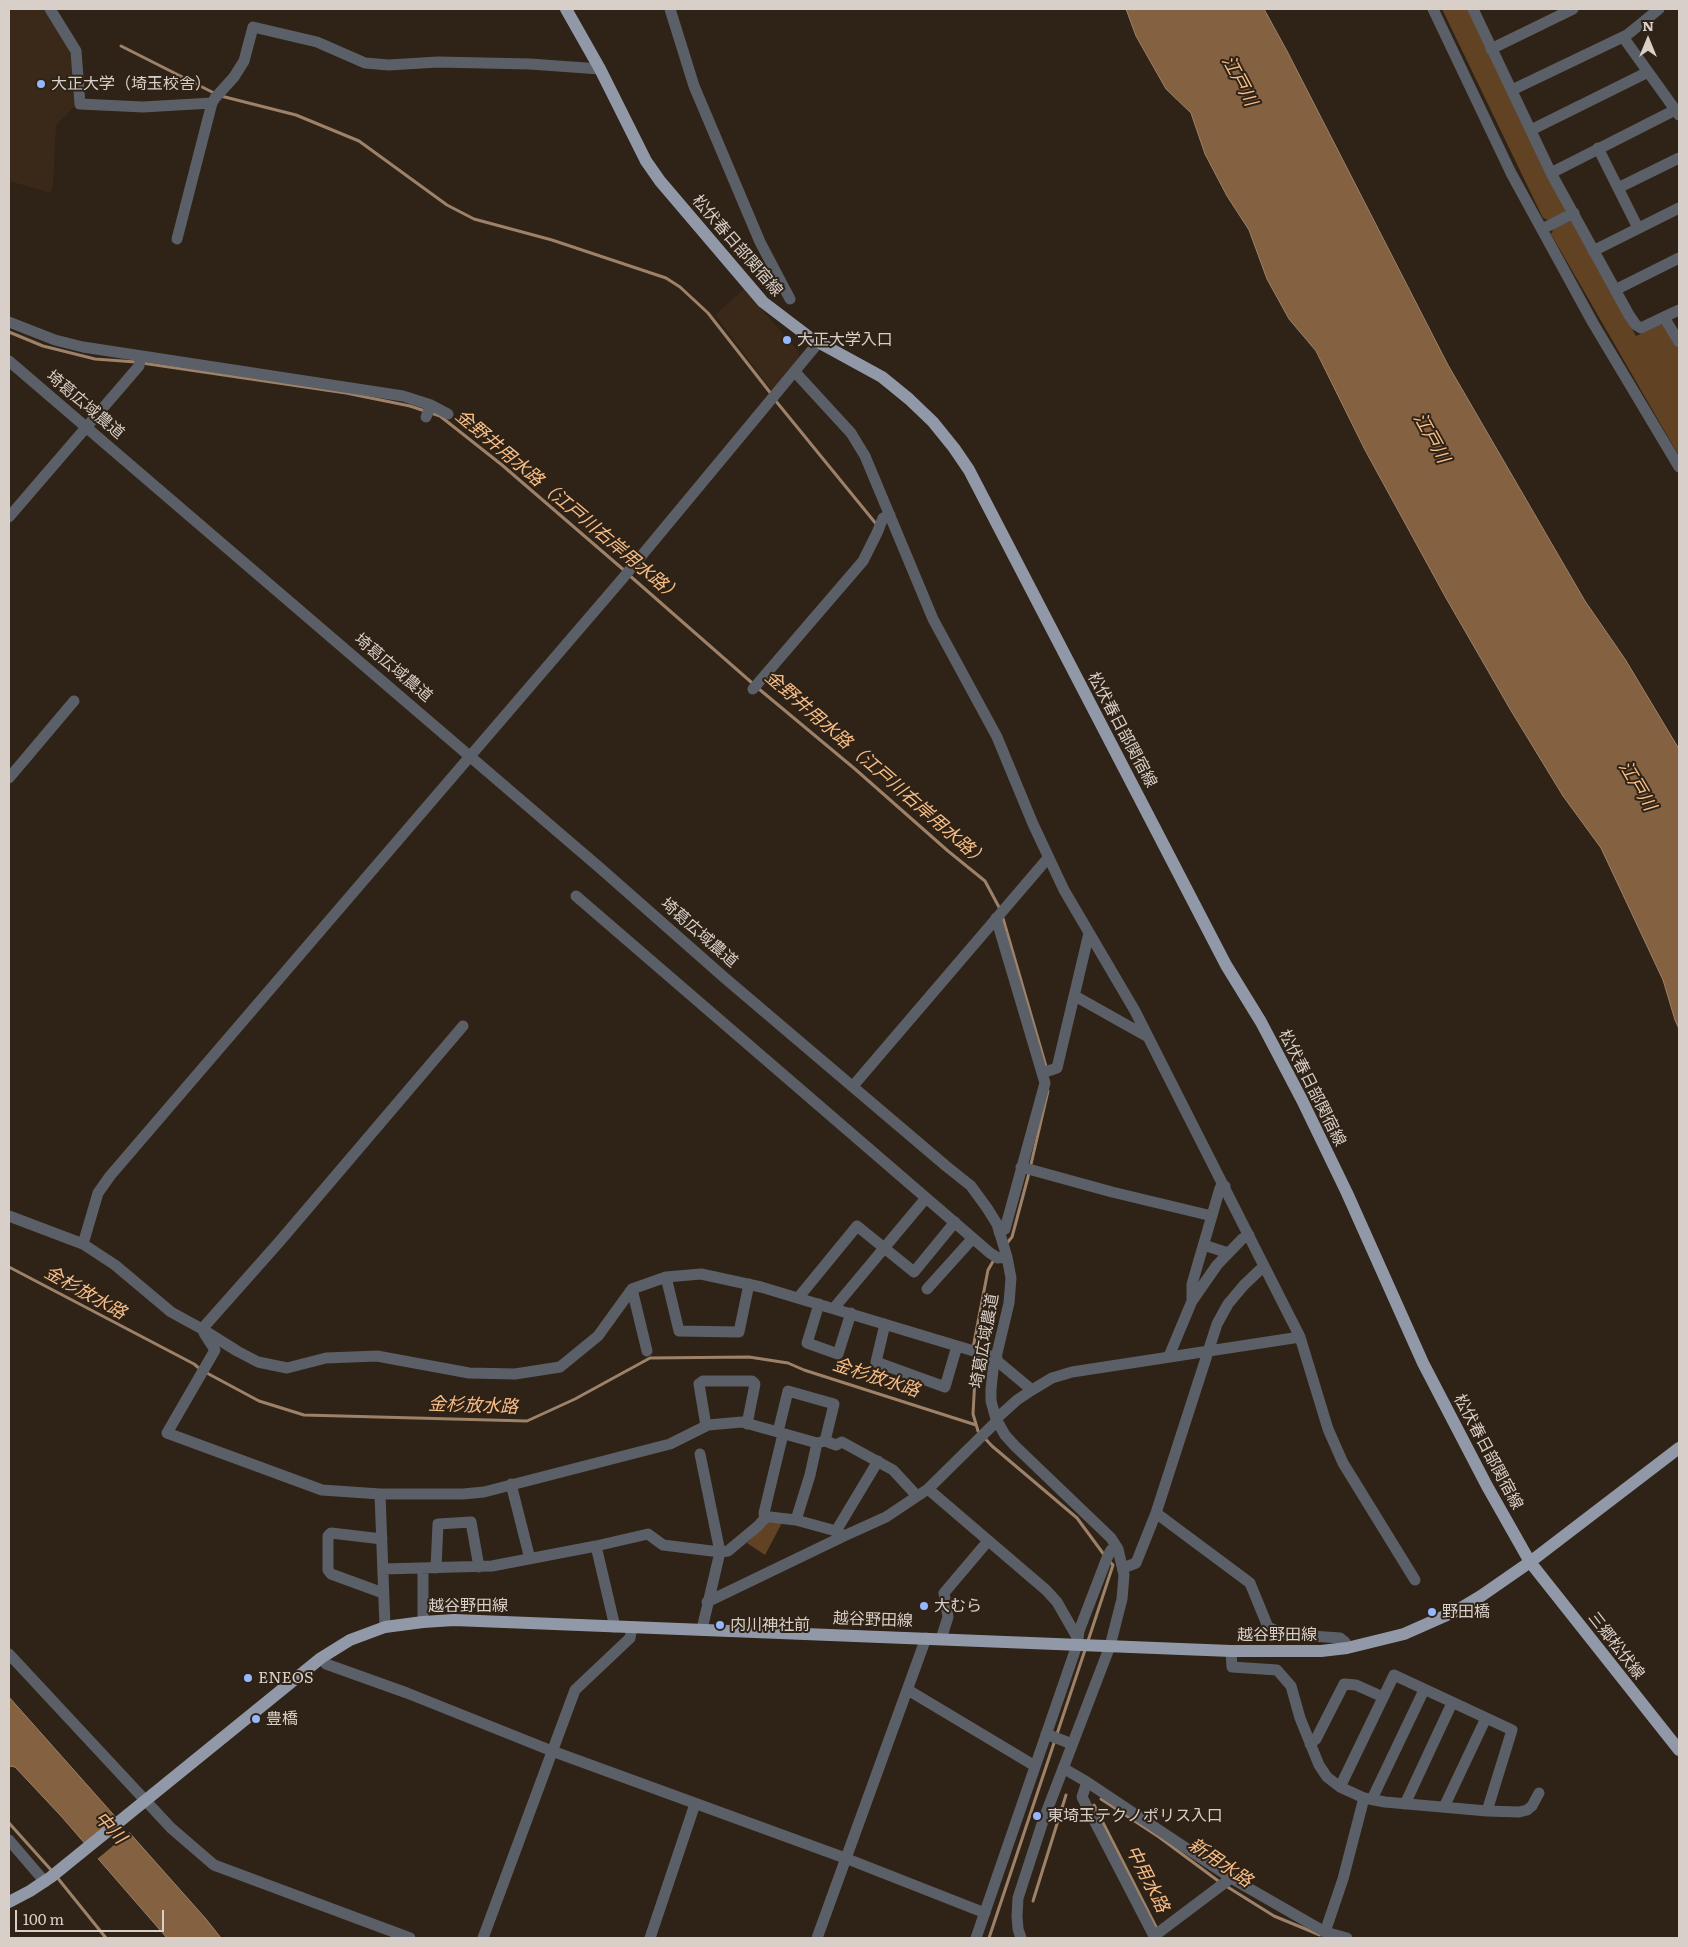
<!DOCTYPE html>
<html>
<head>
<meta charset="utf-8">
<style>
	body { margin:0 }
	#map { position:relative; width:1688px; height:1947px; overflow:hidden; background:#2f2216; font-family:Literata,serif }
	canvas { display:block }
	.frame { position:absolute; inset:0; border:10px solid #d8d0c8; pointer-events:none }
	.north { position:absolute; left:1623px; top:15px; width:50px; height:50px; -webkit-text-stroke:4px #2f2216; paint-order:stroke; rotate:0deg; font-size:14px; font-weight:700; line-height:20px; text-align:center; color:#d8d0c8 }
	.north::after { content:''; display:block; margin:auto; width:18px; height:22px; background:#d8d0c8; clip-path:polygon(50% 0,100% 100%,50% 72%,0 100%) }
	.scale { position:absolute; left:15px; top:1910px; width:149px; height:22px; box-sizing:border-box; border:2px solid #d8d0c8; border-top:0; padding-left:6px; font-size:15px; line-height:18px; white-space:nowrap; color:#d8d0c8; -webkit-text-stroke:4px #2f2216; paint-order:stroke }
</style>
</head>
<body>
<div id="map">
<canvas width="1688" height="1947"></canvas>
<div class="frame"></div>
<div class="north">N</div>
<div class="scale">100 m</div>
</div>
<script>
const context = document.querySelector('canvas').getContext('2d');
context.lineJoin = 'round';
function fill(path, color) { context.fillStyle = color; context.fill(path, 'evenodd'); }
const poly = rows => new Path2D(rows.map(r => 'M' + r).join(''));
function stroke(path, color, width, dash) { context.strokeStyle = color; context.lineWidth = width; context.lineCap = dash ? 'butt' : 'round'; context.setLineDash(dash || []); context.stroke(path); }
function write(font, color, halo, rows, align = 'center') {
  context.font = font + ' Literata,"Noto Sans JP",serif'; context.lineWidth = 4; context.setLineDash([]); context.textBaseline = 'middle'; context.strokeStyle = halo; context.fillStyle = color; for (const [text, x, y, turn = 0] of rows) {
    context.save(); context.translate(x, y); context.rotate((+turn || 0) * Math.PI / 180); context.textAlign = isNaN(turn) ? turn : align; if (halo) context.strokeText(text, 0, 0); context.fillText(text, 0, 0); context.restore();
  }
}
fill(poly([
	[9,9,43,9,70,50,72,61,75,106,56,125,53,184,51,193,9,181],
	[744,289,799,352,799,359,772,391,715,315]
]), '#3a2918');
fill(poly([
	[1442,9,1470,9,1566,209,1564,213,1548,220,1543,218],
	[1571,221,1574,222,1636,336,1662,324,1665,326,1679,350,1679,456,1551,234,1554,228],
	[783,1521,765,1555,747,1543,767,1523]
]), '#614324');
const water = poly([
	[1126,9,1264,9,1287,51,1448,365,1585,601,1625,659,1679,749,1679,1029,1675,1020,1663,980,1601,848,1563,796,1510,709,1446,598,1365,450,1316,351,1289,319,1267,279,1249,230,1227,196,1205,154,1191,113,1166,89,1136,36,1126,9],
	[9,1697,206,1919,221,1938,167,1938,61,1816,15,1767,9,1766,9,1697]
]);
fill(water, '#846140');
stroke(water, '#9d8269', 1);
fill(poly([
	[118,1817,131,1831,96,1860,83,1846]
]), '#2f2216');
stroke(poly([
	[121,46,216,94],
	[221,96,296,115,359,141,447,205,474,219,552,240,666,278,680,287,708,313,772,395],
	[9,332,43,346,95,359,136,362],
	[142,363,346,393,410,406,440,416,502,465,625,571],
	[775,400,877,525],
	[629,575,759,689,855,769,948,851,985,881,1000,909],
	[1002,915,1047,1070],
	[1007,1243,1012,1237,1028,1177,1048,1091],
	[9,1267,194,1364,200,1369],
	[973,1348,988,1270,995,1258],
	[974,1355,975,1378,973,1414,978,1431,992,1446,1077,1518,1105,1556],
	[205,1372,259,1401,304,1415,527,1421,575,1399,650,1358,749,1357,788,1363,804,1370,976,1425],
	[1088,1641,1113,1565,1109,1561],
	[1101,1799,1159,1837,1221,1883],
	[1094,1805,1157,1929],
	[9,1823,52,1871],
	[56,1876,106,1938],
	[1226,1886,1274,1916,1320,1935],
	[1033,1901,1066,1795],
	[989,1938,1086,1647]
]), '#9d8269', 3);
stroke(poly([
	[50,9,76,51,80,104,143,107,212,103],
	[670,9,694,86,760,242,790,299],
	[1433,9,1511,173,1593,323,1679,467],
	[1473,9,1551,173,1629,315,1636,325,1641,328,1664,317,1679,342],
	[1623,37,1679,115],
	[1491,49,1573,9],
	[1512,90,1627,35,1659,9],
	[1531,130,1648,72],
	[1598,148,1638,228],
	[1551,173,1675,110],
	[1618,188,1679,158],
	[1542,229,1574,213],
	[177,239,212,103,215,98,234,77,244,61,253,27,317,42,365,63,389,65,438,62,530,64,600,69],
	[1593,251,1679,208],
	[1615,290,1679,258],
	[1664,317,1679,310],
	[9,322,55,340,83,347,403,396,431,405,448,414],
	[9,361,600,868,726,979,946,1166,971,1186,987,1208,997,1224,1007,1257,1011,1278,1009,1303,993,1370,991,1389,991,1401,996,1419,1005,1435,1015,1446,1111,1538,1118,1549,1124,1575,1122,1599,1110,1646,1043,1821,1018,1898,1017,1916,1018,1929,1021,1938],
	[795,372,851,433,865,456,933,619,997,737,1033,824,1064,890,1135,1011,1300,1337,1328,1429,1343,1463,1415,1580],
	[426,417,431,405],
	[9,517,139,366,141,356],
	[753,689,863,561,877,533,883,518,890,515],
	[9,778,74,701],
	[576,896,990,1253,998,1258,1007,1257],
	[996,918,1045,1083,1005,1229,999,1232],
	[1075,996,1148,1037],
	[1042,1073,1057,1068,1089,933],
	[853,1086,1048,858],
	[1021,1167,1112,1192,1212,1216],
	[9,1216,83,1244,115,1265,171,1312,202,1329,237,1351,258,1362,287,1368,326,1358,377,1356,469,1373,515,1374,560,1367,598,1336,632,1289,666,1277,701,1274,761,1287,997,1358],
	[83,1244,98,1193,110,1176,623,578,818,343],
	[1204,1245,1228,1253],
	[666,1277,679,1331,739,1332,749,1284],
	[632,1289,647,1351],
	[927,1289,973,1238],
	[798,1298,857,1226,914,1272,955,1222],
	[1192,1301,1192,1284,1220,1188,1225,1186],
	[819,1304,807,1343,838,1354,851,1313],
	[834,1308,926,1198],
	[885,1324,876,1362,945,1387,957,1346],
	[202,1329,280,1241,463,1026],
	[204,1333,215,1350,167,1433,322,1490,380,1494,463,1494,484,1492,670,1444,708,1425,742,1422,817,1443,825,1441,836,1445,842,1442,893,1470,917,1496],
	[1169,1356,1192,1301,1217,1265,1242,1239,1249,1235],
	[996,1360,1032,1390],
	[996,1419,1017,1400,1032,1390,1052,1378,1072,1372,1300,1337],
	[706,1426,699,1384,703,1381,752,1381,755,1384,747,1424],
	[778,1432,788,1391,834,1404,825,1441],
	[700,1454,720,1552,702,1629],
	[511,1484,530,1559],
	[928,1489,1046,1590,1057,1602,1077,1637],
	[380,1494,385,1627],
	[1156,1513,1250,1583,1268,1627,1284,1634,1340,1638,1345,1642,1347,1648],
	[765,1518,764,1513,783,1434],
	[796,1520,810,1475,817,1443],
	[836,1531,878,1461],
	[382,1539,331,1533,328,1536,328,1570,331,1574,383,1593],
	[596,1546,615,1627],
	[436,1568,438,1524,471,1522,479,1567],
	[1123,1568,1136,1563,1156,1513,1217,1324,1228,1304,1244,1285,1264,1266],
	[383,1569,492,1566,596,1546,648,1534,663,1545,720,1552,728,1551,758,1526,765,1518,770,1517,796,1520,836,1531,844,1536],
	[707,1602,844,1536,886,1517,928,1489,997,1421],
	[423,1622,423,1568],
	[941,1639,948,1617,944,1593,988,1541],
	[1231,1651,1232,1667,1277,1670,1291,1686,1300,1718,1319,1765,1327,1777,1340,1787,1364,1798,1385,1802,1487,1811,1519,1812,1527,1810,1532,1806,1539,1793],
	[9,1654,171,1828,214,1865,410,1938],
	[321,1658,326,1664,407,1693,552,1751,845,1858,985,1913],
	[908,1690,1035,1766],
	[1046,1734,1072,1744],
	[1310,1744,1316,1739,1344,1684,1356,1685,1383,1697],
	[1063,1768,1087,1782,1231,1878,1325,1932,1347,1938],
	[1087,1782,1082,1797,1155,1938],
	[1340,1787,1394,1675,1512,1730,1487,1811],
	[1372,1799,1424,1690],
	[1405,1804,1452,1703],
	[1444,1807,1486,1718],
	[9,1840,45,1882],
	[1325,1932,1343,1879,1364,1798],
	[1154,1936,1231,1878],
	[483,1938,575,1690,630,1638,632,1627],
	[650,1938,695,1804],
	[817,1938,926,1638],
	[976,1938,1077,1645,1079,1631,1107,1558,1111,1550,1118,1549]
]), '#5b5f67', 11);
stroke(poly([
	[566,9,600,69,646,161,660,181,763,302,809,337,882,377,909,399,933,422,954,448,969,470,1226,965,1261,1022,1302,1100,1347,1193,1423,1363,1487,1486,1530,1562,1679,1750],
	[9,1902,30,1891,51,1877,321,1658,350,1640,385,1627,423,1622,454,1620,1231,1651,1321,1651,1347,1648,1404,1634,1456,1611,1481,1596,1530,1562,1679,1448]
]), '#9199a8', 12);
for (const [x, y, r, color] of [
	[41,84,5,"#94b7fd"],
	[787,340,5,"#94b7fd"],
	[924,1606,5,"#94b7fd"],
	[1432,1612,5,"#94b7fd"],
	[720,1625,5,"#94b7fd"],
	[248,1678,5,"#94b7fd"],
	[256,1719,5,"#94b7fd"],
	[1037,1816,5,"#94b7fd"]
]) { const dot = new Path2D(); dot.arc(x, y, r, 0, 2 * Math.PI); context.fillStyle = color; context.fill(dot); stroke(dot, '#2f2216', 2); }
write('16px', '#d8d0c8', '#2f2216', [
	["大正大学（埼玉校舎）",51,84],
	["大正大学入口",797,340],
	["大むら",934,1606],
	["野田橋",1442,1612],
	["内川神社前",730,1625],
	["ENEOS",258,1678],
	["豊橋",266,1719],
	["東埼玉テクノポリス入口",1047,1816]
], 'left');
write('16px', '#d8d0c8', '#2f2216', [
	["松伏春日部関宿線",737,246,49],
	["埼葛広域農道",85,405,40],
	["埼葛広域農道",393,668,40],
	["松伏春日部関宿線",1122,730,62],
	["埼葛広域農道",699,933,41],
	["松伏春日部関宿線",1312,1088,63],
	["埼葛広域農道",985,1341,-80],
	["松伏春日部関宿線",1488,1452,62],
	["越谷野田線",468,1606],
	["越谷野田線",873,1620,2],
	["越谷野田線",1277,1635],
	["三郷松伏線",1616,1646,52]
]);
write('italic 18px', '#f7be88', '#2f2216', [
	["江戸川",1239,81,62],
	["江戸川",1431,438,61],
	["金野井用水路（江戸川右岸用水路）",568,506,40],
	["金野井用水路（江戸川右岸用水路）",876,769,41],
	["江戸川",1637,786,59],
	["金杉放水路",85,1293,29],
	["金杉放水路",876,1378,18],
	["金杉放水路",473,1406,2],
	["中川",110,1828,47],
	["新用水路",1220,1863,34],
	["中用水路",1147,1879,63]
]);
</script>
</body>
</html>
